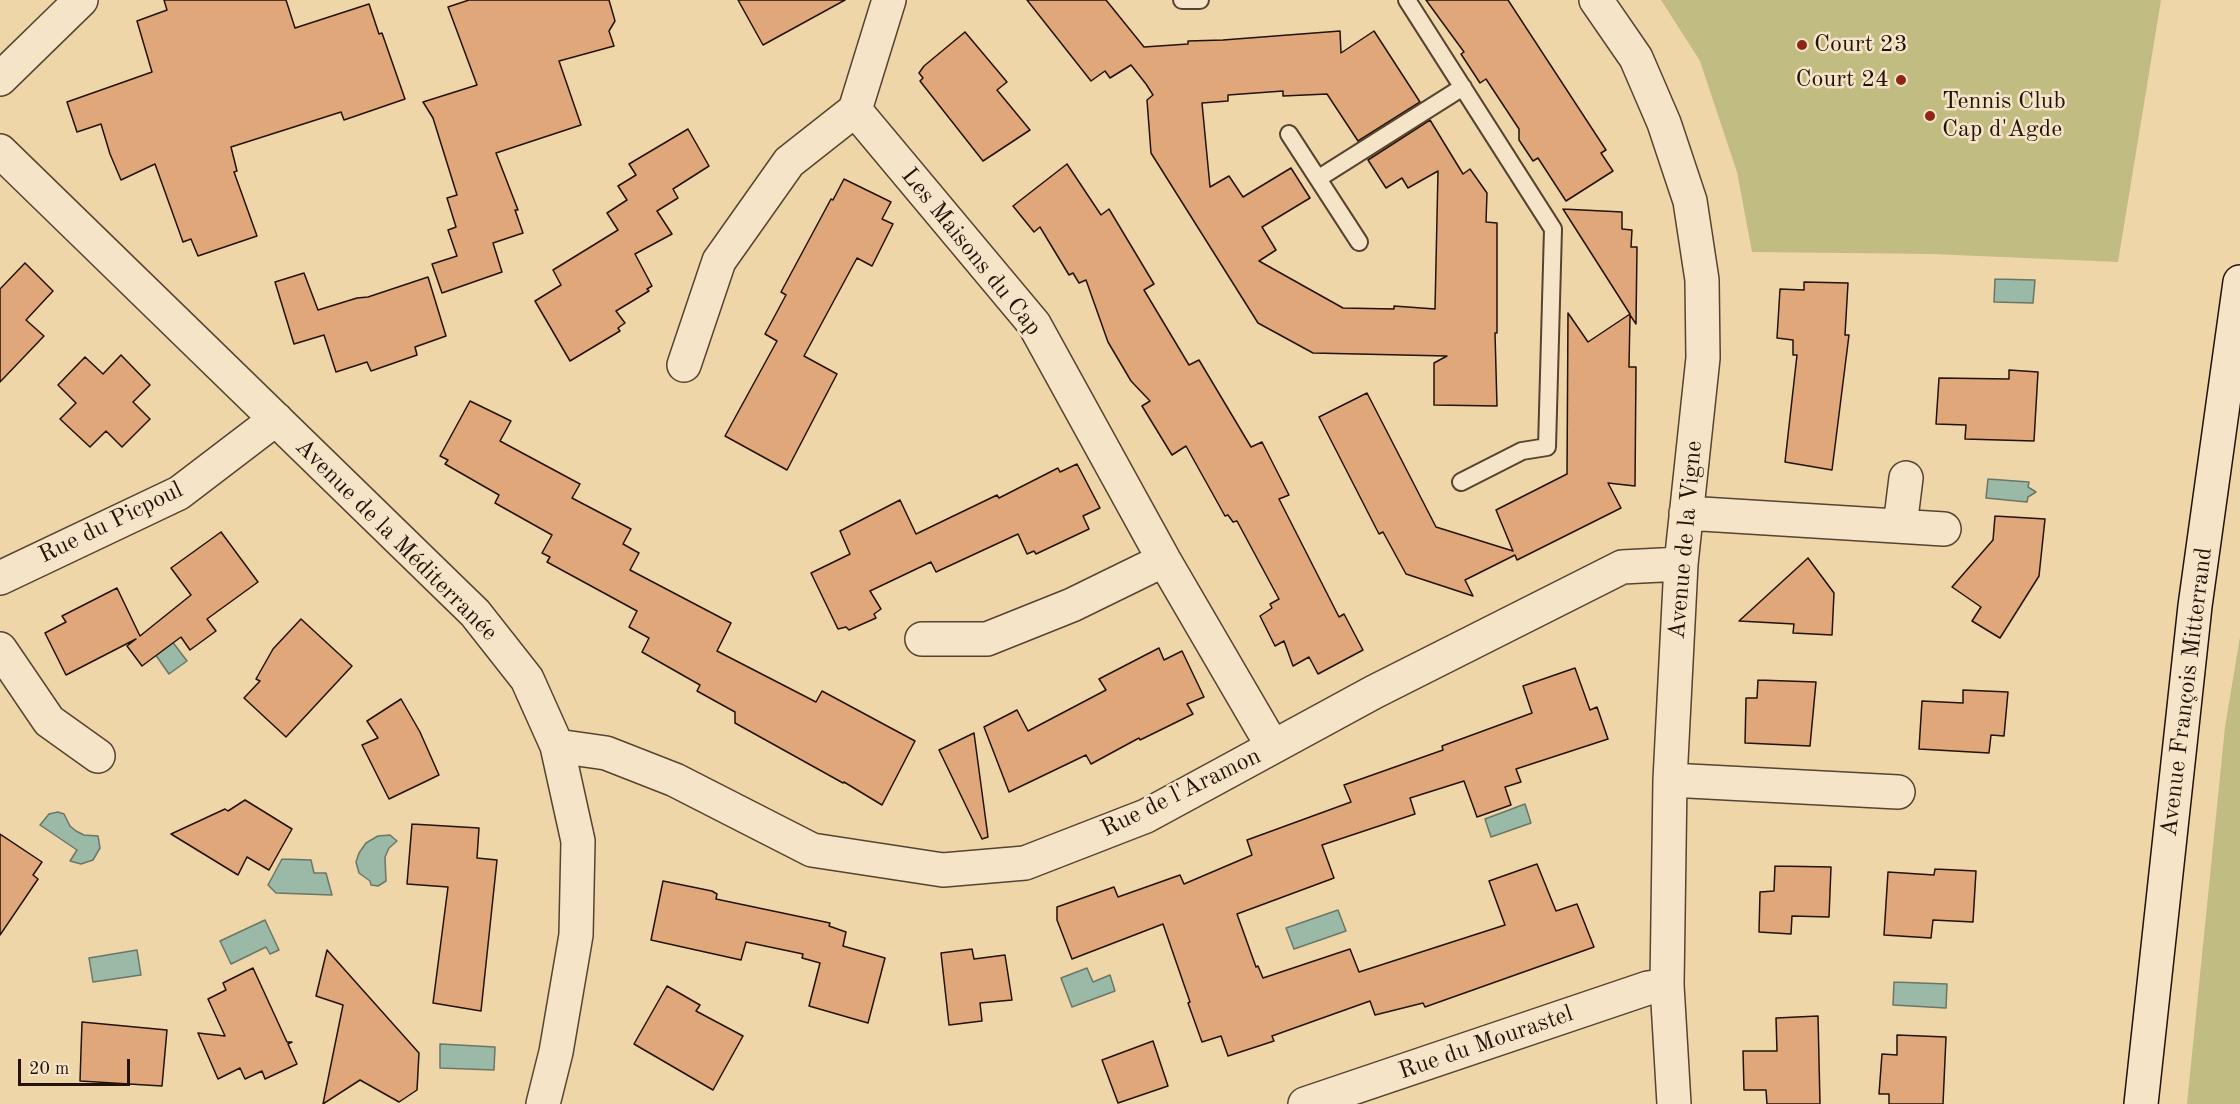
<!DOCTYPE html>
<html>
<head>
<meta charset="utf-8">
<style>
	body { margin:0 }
	#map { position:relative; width:2240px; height:1104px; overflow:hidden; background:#efd6a9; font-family:"Old Standard TT",serif }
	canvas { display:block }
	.scale { position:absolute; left:18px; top:1059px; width:112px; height:27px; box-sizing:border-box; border:3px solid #231208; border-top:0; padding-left:8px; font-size:18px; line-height:21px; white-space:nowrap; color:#231208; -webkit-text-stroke:4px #f5e4c7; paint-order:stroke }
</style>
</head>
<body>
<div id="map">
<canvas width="2240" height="1104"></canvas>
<div class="scale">20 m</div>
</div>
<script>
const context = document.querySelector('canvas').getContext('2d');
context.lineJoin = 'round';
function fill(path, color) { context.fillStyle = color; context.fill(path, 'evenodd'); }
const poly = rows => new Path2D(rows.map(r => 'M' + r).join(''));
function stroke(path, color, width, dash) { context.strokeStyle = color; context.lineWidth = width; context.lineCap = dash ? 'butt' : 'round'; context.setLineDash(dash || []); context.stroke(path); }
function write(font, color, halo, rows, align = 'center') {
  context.font = font + ' "Old Standard TT",serif'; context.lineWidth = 5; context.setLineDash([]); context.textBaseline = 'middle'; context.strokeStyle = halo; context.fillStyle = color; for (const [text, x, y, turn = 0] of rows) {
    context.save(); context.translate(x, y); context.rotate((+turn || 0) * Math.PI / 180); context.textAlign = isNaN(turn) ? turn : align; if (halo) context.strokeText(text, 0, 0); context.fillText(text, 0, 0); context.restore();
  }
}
fill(poly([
	[1661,0,2161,0,2118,262,1932,254,1752,252,1737,172,1700,61],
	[2240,637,2240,1104,2187,1104,2225,727]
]), '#c1bc82');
const water = poly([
	[1995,279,2035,280,2033,303,1994,302,1995,279],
	[1988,479,2029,482,2028,487,2036,492,2028,497,2027,502,1986,498,1988,479],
	[159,624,187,661,169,674,143,637,159,624],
	[1525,804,1531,823,1491,837,1485,819,1525,804],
	[58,812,64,814,70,826,76,831,84,835,98,836,100,848,93,860,81,864,70,861,77,850,40,825,49,814,58,812],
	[390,835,397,841,389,848,385,857,386,881,378,886,371,885,370,881,359,873,356,862,359,853,366,843,378,836,390,835],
	[282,859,311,860,314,873,326,873,332,895,276,893,268,885,282,859],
	[1338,910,1346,931,1294,949,1286,928,1338,910],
	[265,920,279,950,270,954,266,947,231,964,220,941,265,920],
	[137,950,141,975,93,982,89,958,137,950],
	[1087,968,1093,982,1110,975,1115,991,1072,1007,1061,978,1087,968],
	[1894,982,1947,984,1946,1008,1893,1005,1894,982],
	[440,1044,495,1047,494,1070,440,1068,440,1044]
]);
fill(water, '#9ab9a7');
stroke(water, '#6a7667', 1.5);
const building = poly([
	[164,0,286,0,295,28,369,4,379,34,382,33,405,99,344,120,341,112,231,147,237,171,234,172,257,236,198,256,191,239,183,242,155,164,121,180,110,154,101,124,77,132,67,102,152,72,137,21,167,10,164,0],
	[469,0,609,0,615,21,609,31,614,46,559,61,581,125,496,153,518,210,515,210,523,233,493,243,502,272,442,293,432,264,457,256,448,230,456,227,447,198,457,195,433,118,423,102,477,85,448,7,469,0],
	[738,0,845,0,763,45,738,0],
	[1027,0,1106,0,1144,47,1188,44,1188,41,1223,40,1340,31,1341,53,1374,31,1420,102,1358,141,1327,94,1283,96,1283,91,1228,95,1228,101,1202,103,1210,187,1229,176,1243,197,1291,168,1310,198,1262,227,1276,250,1259,261,1343,308,1394,309,1394,306,1435,309,1438,171,1408,188,1402,178,1386,188,1368,160,1430,120,1463,174,1470,169,1487,193,1486,222,1497,223,1497,333,1495,333,1497,406,1434,405,1434,363,1447,356,1313,353,1258,323,1151,153,1147,100,1153,95,1146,84,1131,65,1110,78,1105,71,1091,81,1027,0],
	[1426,0,1508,0,1606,150,1601,153,1613,171,1566,201,1538,158,1533,161,1519,140,1519,129,1486,79,1480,83,1461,54,1464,52,1426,0],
	[965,32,1007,82,997,90,1030,130,983,161,920,81,923,78,919,73,924,66,965,32],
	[688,129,709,166,673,189,678,198,657,211,672,234,635,254,652,286,647,289,649,291,616,311,625,323,618,328,620,331,570,361,535,301,561,285,553,270,618,230,607,213,627,200,618,186,636,175,629,164,688,129],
	[1067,164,1101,215,1109,209,1154,284,1144,290,1189,365,1199,360,1251,447,1262,442,1289,495,1279,499,1339,617,1344,614,1363,650,1318,674,1309,657,1293,666,1284,641,1275,646,1260,616,1272,608,1270,604,1279,599,1237,521,1233,522,1228,515,1225,516,1186,446,1172,455,1142,406,1150,401,1131,381,1108,342,1086,280,1079,283,1073,273,1069,275,1040,227,1034,232,1013,206,1067,164],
	[844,179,891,202,882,219,893,224,872,266,857,258,804,356,837,374,787,470,725,436,777,341,765,334,786,295,781,292,831,199,833,200,844,179],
	[1563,209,1622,212,1622,229,1632,230,1631,247,1637,247,1636,324,1630,315,1629,367,1636,367,1635,486,1608,483,1621,508,1517,560,1515,555,1465,580,1473,596,1406,574,1383,532,1379,534,1319,417,1367,393,1436,527,1513,551,1496,510,1567,474,1568,313,1588,342,1630,314,1563,209],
	[25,263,53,291,26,320,44,336,0,382,0,289,25,263],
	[304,273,318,310,357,298,368,297,428,277,446,336,415,347,417,355,371,371,367,362,336,372,324,335,294,344,275,282,304,273],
	[1804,282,1848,283,1845,335,1849,335,1832,470,1785,462,1797,355,1793,355,1793,340,1777,338,1780,289,1804,290,1804,282],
	[121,355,150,385,133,402,150,419,122,447,106,431,90,447,60,419,76,403,58,385,85,357,103,374,121,355],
	[2009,370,2038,372,2034,441,1965,439,1966,425,1936,424,1939,378,2009,379,2009,370],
	[470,401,511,421,500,441,580,484,572,498,631,529,623,544,639,553,630,570,731,623,717,651,816,702,822,691,915,741,882,805,844,782,843,783,735,723,735,712,697,691,700,685,642,652,649,638,629,627,637,611,547,562,550,557,542,553,552,535,495,503,499,495,445,464,448,460,440,456,470,401],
	[1077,464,1100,508,1083,516,1089,529,1036,554,1034,551,1027,554,1018,534,936,572,931,562,870,591,881,609,874,614,876,618,849,630,846,627,838,629,811,573,850,554,840,531,900,500,916,534,997,495,999,498,1058,468,1060,472,1077,464],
	[1995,516,2045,519,2039,576,2000,638,1972,621,1981,607,1952,587,1993,540,1995,516],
	[221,532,258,582,207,619,216,631,190,650,181,637,142,666,127,646,136,639,66,675,45,633,66,622,62,616,117,588,140,636,191,595,171,568,221,532],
	[1808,558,1834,593,1832,635,1793,633,1794,624,1739,621,1808,558],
	[301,619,352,666,286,737,244,698,260,681,256,679,273,649,301,619],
	[1159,648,1164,660,1182,651,1204,697,1187,704,1193,714,1140,740,1139,738,1091,764,1086,755,1009,792,984,727,1017,710,1028,731,1106,690,1099,679,1159,648],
	[1575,668,1590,710,1597,707,1608,739,1516,769,1521,782,1505,787,1511,805,1477,817,1464,781,1410,798,1415,814,1322,845,1334,878,1237,914,1256,967,1258,966,1263,978,1350,949,1359,972,1505,925,1489,881,1537,864,1556,911,1577,904,1594,947,1425,1007,1423,1003,1375,1015,1370,1001,1272,1036,1274,1041,1228,1056,1221,1036,1202,1042,1188,1003,1190,1002,1163,924,1072,959,1057,920,1057,907,1114,887,1118,897,1180,875,1184,884,1252,855,1247,840,1351,802,1344,785,1443,750,1442,746,1532,713,1523,686,1575,668],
	[1758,680,1816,682,1810,746,1745,743,1746,698,1757,698,1758,680],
	[1963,690,2008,692,2004,736,1991,735,1989,753,1919,749,1922,701,1963,703,1963,690],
	[401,699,420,732,439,775,389,799,362,745,378,738,367,721,401,699],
	[974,733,988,837,982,839,939,750,974,733],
	[245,800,292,829,269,870,247,857,238,875,171,834,225,809,228,811,245,800],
	[412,824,479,828,477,858,497,860,481,1011,433,1003,448,887,407,884,412,824],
	[0,834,42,862,33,875,38,879,0,935,0,834],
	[1775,866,1831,867,1829,917,1792,916,1791,934,1759,932,1760,892,1774,891,1775,866],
	[1935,869,1976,871,1973,922,1933,920,1931,938,1884,935,1888,872,1934,875,1935,869],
	[663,881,712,891,717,894,716,899,830,923,829,926,846,932,843,946,885,958,868,1023,809,1006,820,963,802,958,803,954,746,942,741,960,651,940,663,881],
	[972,949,974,959,1005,955,1012,1000,980,1003,982,1021,949,1025,941,953,972,949],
	[327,950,419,1053,417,1090,399,1102,360,1080,323,1104,343,1005,316,996,327,950],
	[253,968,287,1042,292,1042,288,1044,297,1064,265,1079,262,1071,245,1079,240,1068,218,1079,198,1033,225,1036,208,999,226,990,223,983,253,968],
	[667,986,700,1005,696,1011,743,1036,713,1090,634,1044,667,986],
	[1818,1016,1820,1104,1767,1104,1766,1090,1744,1090,1743,1051,1777,1051,1776,1018,1818,1016],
	[82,1022,167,1030,162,1086,80,1081,82,1022],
	[1897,1035,1946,1037,1943,1104,1889,1104,1889,1094,1879,1094,1882,1054,1897,1055,1897,1035],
	[1153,1041,1168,1086,1118,1103,1102,1060,1153,1041]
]);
fill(building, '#e0a77a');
stroke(building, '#231208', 1.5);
const lane = poly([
	[1182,0,1200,0],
	[1407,0,1553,229,1547,447,1522,451,1461,482],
	[1289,134,1359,242],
	[1319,178,1463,87]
]);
const street = poly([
	[889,0,855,110,1034,324,1164,560,1273,747],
	[1596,0,1636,58,1664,123,1690,201,1702,280,1703,358,1681,564,1670,780,1667,985,1674,1104],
	[0,79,81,0],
	[0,151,475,613,527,679,557,746,578,841,576,935,556,1052,543,1104],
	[684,365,719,261,789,162,855,110],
	[1686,513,1944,529],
	[1900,526,1906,478],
	[0,578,179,493,276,419],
	[922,639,987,639,1072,605,1164,560],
	[0,649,49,721,98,756],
	[557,746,606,753,675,780,812,850,943,870,1025,863,1146,816,1374,692,1622,567,1681,564],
	[1670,780,1898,792],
	[1305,1104,1648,988,1667,985]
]);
const secondary = poly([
	[2141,1104,2195,606,2240,282]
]);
stroke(lane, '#564330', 20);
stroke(street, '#564330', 36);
stroke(secondary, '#231208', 36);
stroke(lane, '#f5e4c7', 16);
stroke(street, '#f5e4c7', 33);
stroke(secondary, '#f5e4c7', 33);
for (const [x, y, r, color] of [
	[1802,45,6,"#8f2418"],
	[1901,80,6,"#8f2418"],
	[1930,116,6,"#8f2418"]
]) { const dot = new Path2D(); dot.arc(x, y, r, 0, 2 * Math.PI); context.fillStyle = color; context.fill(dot); stroke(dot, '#f5e4c7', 2); }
write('24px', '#231208', '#f5e4c7', [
	["Court 23",1814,45],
	["Court 24",1889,80,"right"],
	["Tennis Club",1942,102],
	["Cap d'Agde",1942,130]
], 'left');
write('24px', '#231208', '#f5e4c7', [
	["Les Maisons du Cap",971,252,51],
	["Rue du Picpoul",111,523,-26],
	["Avenue de la Méditerranée",396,540,45],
	["Avenue de la Vigne",1686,540,-85],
	["Avenue François Mitterrand",2187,692,-83],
	["Rue de l'Aramon",1181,793,-26],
	["Rue du Mourastel",1486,1043,-19]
]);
</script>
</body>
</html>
